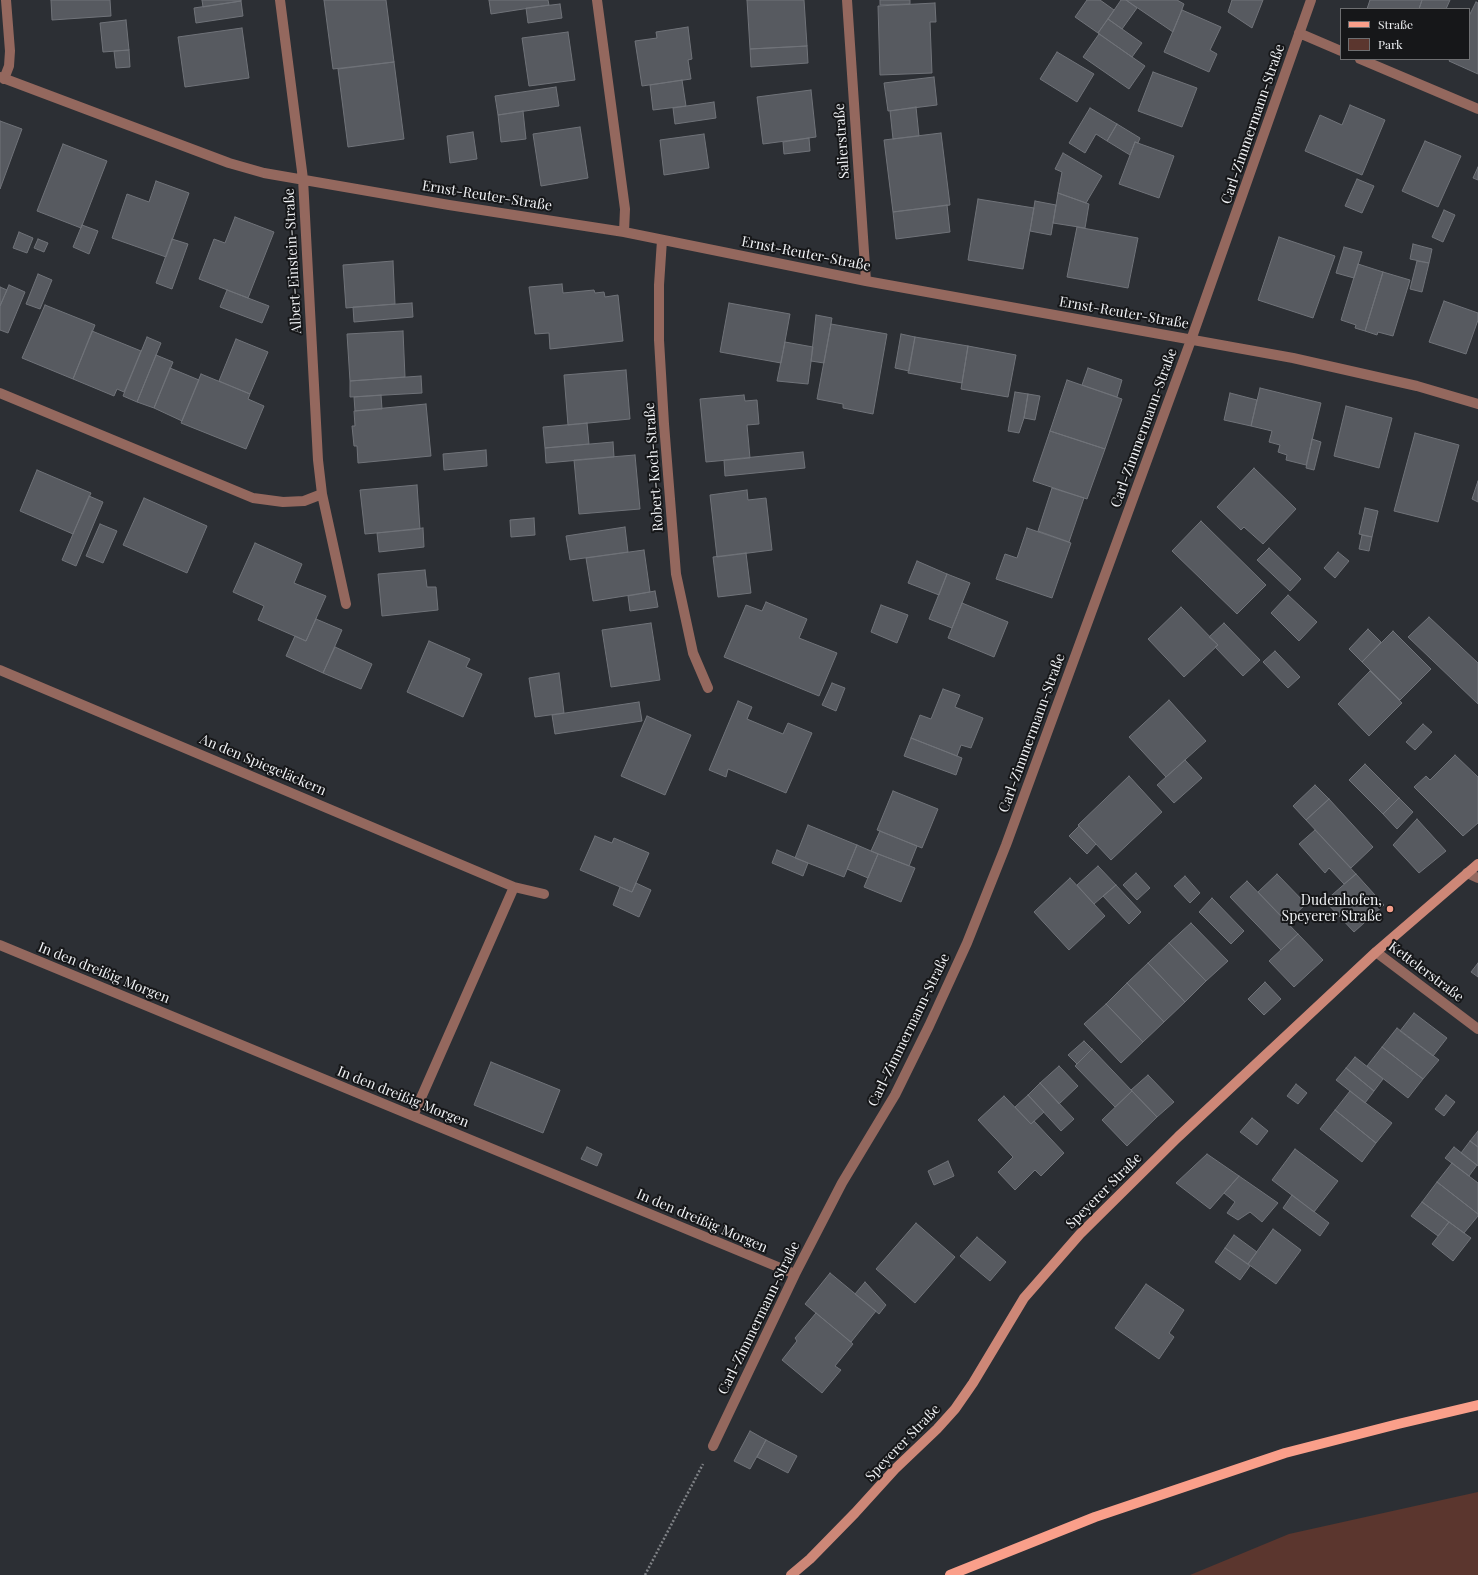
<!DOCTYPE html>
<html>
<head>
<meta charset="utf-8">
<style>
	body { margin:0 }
	#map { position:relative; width:1478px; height:1575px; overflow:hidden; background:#2c2f34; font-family:"Playfair Display",serif }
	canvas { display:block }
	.legend { position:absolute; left:1340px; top:8px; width:130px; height:52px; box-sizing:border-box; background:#161719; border:1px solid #6e6f71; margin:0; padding:5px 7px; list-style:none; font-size:12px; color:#f1f3f6 }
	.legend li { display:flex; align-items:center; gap:8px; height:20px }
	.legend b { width:20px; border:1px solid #6e6f71 }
</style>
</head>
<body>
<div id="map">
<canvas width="1478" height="1575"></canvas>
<ul class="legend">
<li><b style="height:5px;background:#fa9f8a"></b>Straße</li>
<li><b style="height:11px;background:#5b362e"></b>Park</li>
</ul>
</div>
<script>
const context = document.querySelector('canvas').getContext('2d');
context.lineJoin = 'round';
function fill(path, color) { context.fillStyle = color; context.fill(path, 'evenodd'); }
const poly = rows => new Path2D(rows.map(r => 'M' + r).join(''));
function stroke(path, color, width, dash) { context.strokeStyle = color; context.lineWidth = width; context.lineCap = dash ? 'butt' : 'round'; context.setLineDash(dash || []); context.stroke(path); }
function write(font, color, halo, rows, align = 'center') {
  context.font = font + ' "Playfair Display",serif'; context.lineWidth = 4; context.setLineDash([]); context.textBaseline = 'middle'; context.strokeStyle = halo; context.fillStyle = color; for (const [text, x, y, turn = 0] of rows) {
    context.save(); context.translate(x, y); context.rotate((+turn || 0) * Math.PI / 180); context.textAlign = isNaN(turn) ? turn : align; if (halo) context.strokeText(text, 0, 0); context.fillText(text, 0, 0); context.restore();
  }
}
fill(poly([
	[1478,1492,1478,1575,1190,1575,1289,1534]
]), '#5b362e');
const building = poly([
	[51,0,110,0,111,16,52,20,51,0],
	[202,0,241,0,241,1,203,7,202,0],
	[324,0,386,0,394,62,333,69,324,0],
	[489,0,548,0,549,5,491,14,489,0],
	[747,0,804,0,807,46,750,49,747,0],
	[880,0,910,0,910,4,880,5,880,0],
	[1087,0,1100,0,1114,10,1098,33,1075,17,1087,0],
	[1121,0,1126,0,1137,8,1122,29,1108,19,1121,0],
	[1126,0,1177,0,1184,4,1173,32,1126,0],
	[1232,0,1263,0,1252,28,1228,12,1232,0],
	[1370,0,1422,0,1419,9,1367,9,1370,0],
	[1422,0,1450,0,1446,9,1419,9,1422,0],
	[241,1,243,16,196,23,194,8,241,1],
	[1476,2,1478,3,1478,74,1449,61,1450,59,1469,59,1469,16,1476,2],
	[935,3,936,22,930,22,932,73,880,75,878,6,935,3],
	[560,4,562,18,528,23,526,8,560,4],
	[1182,10,1221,27,1210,50,1217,54,1209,72,1164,52,1182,10],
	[1108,19,1142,43,1132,57,1098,33,1108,19],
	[126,20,129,50,103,52,100,23,126,20],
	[688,27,692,59,688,60,691,79,642,86,635,41,657,38,656,32,688,27],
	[242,28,249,78,185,87,178,37,242,28],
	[568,32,575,80,529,86,522,38,568,32],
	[1099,34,1145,66,1129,89,1083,57,1099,34],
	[807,46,808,63,751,67,750,49,807,46],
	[129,50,130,67,116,68,114,51,129,50],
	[1057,52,1094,74,1077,102,1040,79,1057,52],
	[394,62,404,139,348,147,338,69,394,62],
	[1153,72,1197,88,1182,127,1138,111,1153,72],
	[934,77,937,105,888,111,884,83,934,77],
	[682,80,686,106,653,110,650,85,682,80],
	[556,87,559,106,498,115,495,96,556,87],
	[811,90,816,137,763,144,757,97,811,90],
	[714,102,716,118,675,124,673,108,714,102],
	[1350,105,1385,120,1362,175,1305,151,1320,115,1342,125,1350,105],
	[916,107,919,136,893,139,890,111,916,107],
	[1090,108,1117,124,1107,141,1096,134,1085,153,1069,143,1090,108],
	[523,111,526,139,501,142,498,115,523,111],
	[0,121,22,129,0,189,0,121],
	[1117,124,1140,138,1138,143,1135,142,1130,155,1107,141,1117,124],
	[580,127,588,178,541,186,533,134,580,127],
	[473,132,477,159,450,163,447,136,473,132],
	[941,133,950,205,893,212,884,140,941,133],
	[704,134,709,168,664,175,660,140,704,134],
	[809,138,810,151,784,154,783,142,809,138],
	[1425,141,1461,156,1438,207,1402,191,1425,141],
	[1135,142,1174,156,1159,198,1119,184,1135,142],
	[63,144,107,161,81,228,37,211,63,144],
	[1063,153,1102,176,1086,203,1058,193,1062,172,1055,169,1063,153],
	[1478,167,1478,180,1473,178,1478,167],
	[1357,179,1374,186,1362,213,1345,206,1357,179],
	[156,181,189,193,166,257,112,238,127,194,149,202,156,181],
	[1058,193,1089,204,1085,228,1053,223,1058,193],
	[978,199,1034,208,1023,269,968,260,978,199],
	[1035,201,1056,205,1051,235,1030,231,1035,201],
	[947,205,950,232,896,239,893,212,947,205],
	[1444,210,1455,215,1443,242,1432,237,1444,210],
	[235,217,274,232,248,298,199,279,214,239,225,243,235,217],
	[82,225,98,231,89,254,73,247,82,225],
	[1077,227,1138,238,1128,288,1067,277,1077,227],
	[19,232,33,238,27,253,13,248,19,232],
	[1279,237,1335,256,1313,318,1258,300,1279,237],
	[38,239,48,243,44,252,34,248,38,239],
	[172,239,188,244,172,289,156,283,172,239],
	[1413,244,1432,249,1429,263,1410,259,1413,244],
	[1344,247,1362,252,1354,278,1336,273,1344,247],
	[393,261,395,304,346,308,343,265,393,261],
	[1417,261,1429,263,1422,292,1410,289,1417,261],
	[1358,264,1383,272,1365,331,1355,328,1356,325,1341,320,1358,264],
	[1383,272,1410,280,1393,336,1378,332,1377,335,1365,331,1383,272],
	[38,274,52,280,40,309,26,304,38,274],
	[562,284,563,293,594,290,595,293,604,292,605,297,618,295,623,341,550,349,549,333,535,334,529,287,562,284],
	[9,285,25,292,8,333,0,330,0,306,9,285],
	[0,287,7,290,0,306,0,287],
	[227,290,269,306,262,323,220,307,227,290],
	[1444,301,1478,313,1478,320,1466,354,1429,342,1444,301],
	[412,303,413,317,354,322,353,307,412,303],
	[729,303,790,314,781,363,720,352,729,303],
	[45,305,95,325,73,379,22,358,45,305],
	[816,315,832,318,824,363,811,361,816,315],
	[831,324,887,334,873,414,843,408,843,404,817,399,831,324],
	[92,331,141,351,124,392,117,389,114,396,73,379,92,331],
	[403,331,405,377,350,381,347,334,403,331],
	[901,334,915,337,909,371,895,368,901,334],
	[147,337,161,343,137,402,123,396,147,337],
	[915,337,968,346,962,383,908,373,915,337],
	[236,339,268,352,250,394,219,381,236,339],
	[785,342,813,347,808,384,777,381,785,342],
	[968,346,1016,355,1008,397,961,389,968,346],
	[156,355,173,362,154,408,137,402,156,355],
	[170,368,199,380,182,421,154,408,170,368],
	[1088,368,1122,380,1117,397,1082,385,1088,368],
	[626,370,630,419,568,425,564,375,626,370],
	[201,374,250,394,248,399,264,406,246,449,181,423,201,374],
	[421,376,422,393,350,397,350,381,421,376],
	[1067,380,1122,399,1105,449,1050,431,1067,380],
	[1260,388,1321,403,1306,465,1286,460,1287,455,1278,452,1280,445,1269,442,1272,431,1251,426,1260,388],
	[1015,392,1028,394,1024,418,1019,433,1008,431,1015,392],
	[1230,393,1257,400,1251,426,1224,420,1230,393],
	[1028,394,1040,396,1035,420,1024,418,1028,394],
	[381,395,382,409,355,411,354,397,381,395],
	[744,395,745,401,757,400,759,424,747,425,750,458,706,462,700,399,744,395],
	[426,404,431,456,358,463,357,446,354,446,352,426,355,426,354,411,426,404],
	[1346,406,1392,418,1379,468,1334,456,1346,406],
	[587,423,589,444,545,448,543,427,587,423],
	[1050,431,1105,449,1087,499,1033,481,1050,431],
	[1415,433,1459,445,1438,522,1394,511,1415,433],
	[1312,439,1321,442,1314,470,1306,468,1312,439],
	[613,442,614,457,546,463,545,448,613,442],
	[486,450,487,466,444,470,443,454,486,450],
	[803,452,805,468,725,476,724,460,803,452],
	[635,455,640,509,579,514,574,460,635,455],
	[1254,468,1296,509,1263,544,1244,527,1241,530,1217,507,1254,468],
	[37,470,91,493,73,534,20,511,37,470],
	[1478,481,1478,502,1472,499,1478,481],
	[417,485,420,529,365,534,360,490,417,485],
	[1052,488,1084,498,1069,542,1038,531,1052,488],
	[747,490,748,500,766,498,772,550,717,557,710,495,747,490],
	[89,496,103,502,76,566,62,560,89,496],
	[144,498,207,526,187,573,123,545,144,498],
	[1365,508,1378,511,1372,537,1359,534,1365,508],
	[534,518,535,535,511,537,510,520,534,518],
	[1201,521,1266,585,1237,614,1172,551,1201,521],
	[100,524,117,531,103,563,86,556,100,524],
	[625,527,628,552,570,560,566,536,625,527],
	[423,528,424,547,379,552,377,533,423,528],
	[1027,528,1071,543,1052,598,996,579,1005,554,1017,558,1027,528],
	[1362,535,1372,537,1369,551,1359,549,1362,535],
	[255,543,302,564,294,583,326,596,306,641,258,620,264,606,233,592,255,543],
	[1269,548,1301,579,1290,591,1257,560,1269,548],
	[644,550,650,592,593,601,586,558,644,550],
	[1338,552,1349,561,1335,578,1324,568,1338,552],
	[746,553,751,593,718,597,713,557,746,553],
	[917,561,947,574,939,595,908,583,917,561],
	[425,570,427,587,436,587,438,610,382,616,378,574,425,570],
	[947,574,970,583,952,628,929,619,947,574],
	[655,591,658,607,630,611,628,596,655,591],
	[1288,595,1317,622,1299,641,1271,613,1288,595],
	[766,602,807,619,799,638,837,653,819,696,724,657,746,605,762,611,766,602],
	[962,603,1008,622,994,657,948,638,962,603],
	[881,605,908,615,897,643,871,632,881,605],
	[1181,607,1218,645,1184,677,1148,639,1181,607],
	[1429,617,1478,663,1478,704,1408,637,1429,617],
	[316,619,342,630,323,673,286,656,295,636,306,641,316,619],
	[651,623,660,680,611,687,602,630,651,623],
	[1224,623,1260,660,1243,676,1215,647,1218,645,1209,637,1224,623],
	[1368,629,1381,642,1362,662,1349,649,1368,629],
	[1393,631,1431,669,1400,700,1362,662,1393,631],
	[429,641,470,659,466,667,482,674,463,717,407,692,429,641],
	[335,647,372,664,361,689,323,673,335,647],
	[1275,651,1300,677,1288,688,1263,662,1275,651],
	[1370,671,1402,703,1369,736,1338,704,1370,671],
	[559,673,564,713,535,717,529,678,559,673],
	[832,683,845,688,836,711,822,705,832,683],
	[943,689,960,695,955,707,983,718,971,748,961,745,957,756,911,738,920,715,931,719,943,689],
	[1169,700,1206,741,1166,777,1129,737,1169,700],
	[738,701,752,707,747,719,783,734,788,723,812,733,786,793,728,769,726,777,709,770,738,701],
	[639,702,642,721,555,734,552,715,639,702],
	[647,716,691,735,665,795,621,776,647,716],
	[1423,724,1432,732,1415,750,1406,742,1423,724],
	[911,738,962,758,956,775,904,756,911,738],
	[1455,755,1478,777,1478,823,1463,836,1414,787,1426,776,1430,780,1455,755],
	[1185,760,1202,778,1174,803,1157,785,1185,760],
	[1365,764,1399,798,1383,814,1349,780,1365,764],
	[1129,776,1162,812,1111,860,1078,825,1129,776],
	[1315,785,1329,799,1306,820,1293,806,1315,785],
	[893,791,938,809,922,848,877,830,893,791],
	[1399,798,1413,812,1397,829,1383,814,1399,798],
	[1329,799,1373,847,1351,868,1306,820,1329,799],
	[1417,819,1446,851,1419,873,1393,845,1417,819],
	[808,825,857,845,844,877,795,858,808,825],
	[1079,826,1096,844,1087,854,1069,836,1079,826],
	[1315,830,1356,874,1344,884,1329,868,1325,873,1299,844,1315,830],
	[880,831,917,846,909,866,871,851,880,831],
	[595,836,612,843,614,838,649,853,632,892,580,870,595,836],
	[857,845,878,854,868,878,847,869,857,845],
	[777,850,808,863,803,876,772,863,777,850],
	[878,854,915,868,901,902,864,887,878,854],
	[1098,866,1116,885,1094,904,1077,885,1098,866],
	[1136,873,1150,888,1137,900,1123,885,1136,873],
	[1277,874,1306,904,1287,922,1258,892,1277,874],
	[1356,874,1384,905,1354,932,1325,901,1356,874],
	[1185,876,1200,893,1190,903,1174,886,1185,876],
	[1070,878,1105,916,1069,950,1034,912,1070,878],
	[1247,881,1298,934,1281,950,1230,897,1247,881],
	[636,883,651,890,639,917,613,905,620,887,632,892,636,883],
	[1116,885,1141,912,1129,924,1103,896,1116,885],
	[1212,898,1244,931,1231,944,1199,912,1212,898],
	[1191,923,1228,961,1206,981,1169,943,1191,923],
	[1298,934,1323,960,1294,987,1269,961,1298,934],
	[1169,943,1206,981,1185,1002,1148,963,1169,943],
	[1148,963,1185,1002,1164,1022,1127,983,1148,963],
	[1478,963,1478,977,1471,972,1478,963],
	[1265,982,1281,999,1264,1015,1248,999,1265,982],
	[1127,983,1164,1022,1143,1042,1106,1004,1127,983],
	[1106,1004,1143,1042,1121,1063,1084,1024,1106,1004],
	[1414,1013,1447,1038,1433,1056,1400,1031,1414,1013],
	[1397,1028,1439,1060,1423,1079,1382,1047,1397,1028],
	[1084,1041,1092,1049,1077,1064,1068,1055,1084,1041],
	[1382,1047,1423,1079,1408,1098,1367,1066,1382,1047],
	[1092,1049,1132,1091,1115,1107,1075,1066,1092,1049],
	[1355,1057,1383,1079,1374,1091,1346,1068,1355,1057],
	[491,1062,560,1090,543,1133,474,1105,491,1062],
	[1059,1066,1078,1086,1059,1104,1040,1083,1059,1066],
	[1346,1068,1374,1091,1365,1103,1336,1080,1346,1068],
	[1148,1075,1174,1102,1157,1117,1131,1090,1148,1075],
	[1040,1083,1074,1119,1061,1131,1028,1095,1040,1083],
	[1296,1084,1307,1093,1298,1104,1287,1096,1296,1084],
	[1132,1091,1157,1117,1127,1146,1102,1120,1132,1091],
	[1350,1091,1392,1123,1376,1143,1335,1110,1350,1091],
	[1028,1095,1044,1112,1031,1124,1015,1107,1028,1095],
	[1446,1095,1455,1102,1444,1116,1435,1109,1446,1095],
	[1004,1096,1031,1124,1034,1121,1064,1153,1041,1176,1035,1170,1015,1190,998,1172,1013,1157,978,1120,1004,1096],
	[1335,1110,1376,1143,1362,1162,1320,1129,1335,1110],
	[1252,1118,1268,1131,1257,1145,1240,1132,1252,1118],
	[1478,1131,1478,1147,1470,1141,1478,1131],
	[1470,1141,1478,1147,1478,1166,1461,1153,1470,1141],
	[587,1147,602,1154,597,1166,581,1159,587,1147],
	[1454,1147,1477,1165,1469,1176,1445,1158,1454,1147],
	[1295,1149,1338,1181,1314,1212,1272,1180,1295,1149],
	[1207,1154,1239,1176,1210,1209,1176,1183,1207,1154],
	[948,1161,954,1176,934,1185,928,1171,948,1161],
	[1452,1163,1478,1183,1478,1214,1437,1182,1452,1163],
	[1239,1176,1278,1203,1262,1222,1250,1212,1238,1220,1227,1213,1235,1202,1224,1193,1239,1176],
	[1437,1182,1478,1214,1478,1216,1464,1233,1422,1202,1437,1182],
	[1292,1195,1329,1223,1320,1236,1283,1208,1292,1195],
	[1422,1202,1449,1222,1438,1236,1411,1216,1422,1202],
	[1449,1222,1471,1238,1453,1261,1432,1244,1449,1222],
	[916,1223,955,1257,915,1303,876,1269,916,1223],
	[1273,1229,1301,1250,1276,1284,1248,1264,1273,1229],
	[1234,1235,1257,1252,1248,1264,1225,1248,1234,1235],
	[977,1237,1006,1262,990,1281,960,1256,977,1237],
	[1225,1248,1250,1266,1240,1280,1215,1262,1225,1248],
	[830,1273,876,1311,851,1342,805,1304,830,1273],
	[865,1282,886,1305,879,1314,855,1294,865,1282],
	[1146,1284,1184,1310,1169,1333,1174,1337,1159,1359,1115,1328,1146,1284],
	[816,1313,853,1344,835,1366,841,1370,822,1393,782,1360,797,1341,795,1338,816,1313],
	[750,1431,766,1440,750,1469,734,1461,750,1431],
	[766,1440,797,1456,788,1473,757,1457,766,1440]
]);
fill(building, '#575a60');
stroke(building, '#707379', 1);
stroke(poly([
	[645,1575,703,1464]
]), '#808387', 2.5, [2, 2]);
stroke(poly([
	[1467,873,1478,878]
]), '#94685e', 10);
stroke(poly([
	[280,0,303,179,318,460,322,494,346,604],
	[597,0,625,209,624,232],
	[847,0,866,281],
	[1299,33,1341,51],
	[1360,59,1478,109],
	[0,77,229,163,264,173,449,205,624,232,866,281,1293,358,1417,386,1478,404],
	[4,79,9,66,10,51,6,0],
	[662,240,659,285,659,340,664,424,676,574,693,653,708,688],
	[0,393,253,498,283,502,304,501,322,494],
	[0,670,514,887,544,894],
	[0,945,795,1274],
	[1376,952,1478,1029],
	[413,1116,514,887],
	[713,1446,795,1274,842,1183,895,1095,929,1026,967,943,1006,845,1191,340,1311,0]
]), '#94685e', 10);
stroke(poly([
	[791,1575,810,1559,855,1513,895,1469,937,1429,955,1409,973,1383,1024,1298,1080,1234,1178,1137,1376,952,1478,864]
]), '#cd8777', 10);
stroke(poly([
	[950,1575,1095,1517,1285,1453,1398,1424,1478,1405]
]), '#fa9f8a', 10);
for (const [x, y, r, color] of [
	[1390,909,4,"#f49e8a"]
]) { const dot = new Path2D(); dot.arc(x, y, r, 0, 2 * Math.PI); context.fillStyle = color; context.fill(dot); stroke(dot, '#161719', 1.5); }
write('14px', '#f1f3f6', '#161719', [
	["Carl-Zimmermann-Straße",1253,124,-71],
	["Salierstraße",842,141,-94],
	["Ernst-Reuter-Straße",487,196,9],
	["Ernst-Reuter-Straße",806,254,11],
	["Albert-Einstein-Straße",293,261,-93],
	["Ernst-Reuter-Straße",1124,313,10],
	["Carl-Zimmermann-Straße",1144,428,-70],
	["Robert-Koch-Straße",654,467,-94],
	["Carl-Zimmermann-Straße",1032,733,-70],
	["An den Spiegeläckern",263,765,23],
	["Kettelerstraße",1426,972,37],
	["In den dreißig Morgen",104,973,22],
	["Carl-Zimmermann-Straße",909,1030,-64],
	["In den dreißig Morgen",403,1097,22],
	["Speyerer Straße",1104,1191,-45],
	["In den dreißig Morgen",702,1221,23],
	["Carl-Zimmermann-Straße",759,1318,-64],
	["Speyerer Straße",903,1443,-46]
]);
write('14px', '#f1f3f6', '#161719', [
	["Dudenhofen,",1382,901],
	["Speyerer Straße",1382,917]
], 'right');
</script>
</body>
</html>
